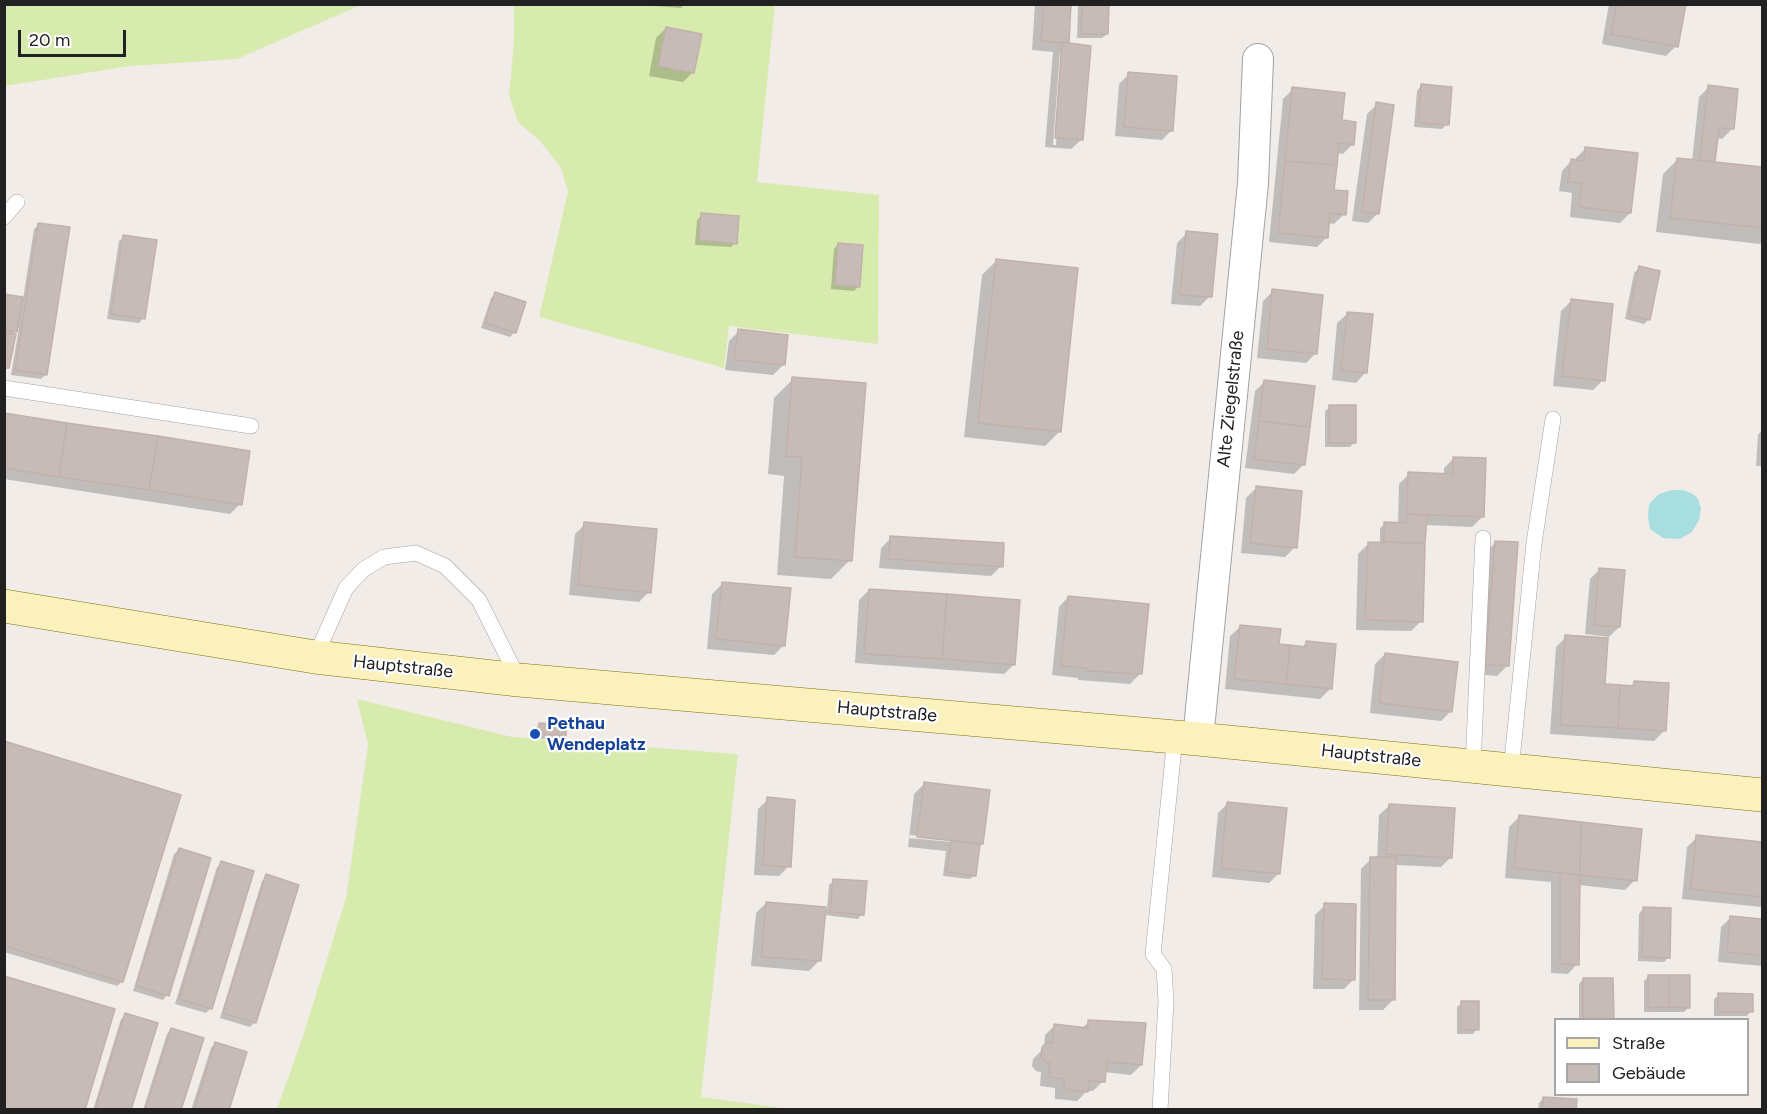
<!DOCTYPE html>
<html>
<head>
<meta charset="utf-8">
<style>
	body { margin:0 }
	#map { position:relative; width:1767px; height:1114px; overflow:hidden; background:#f1ece8; font-family:Figtree,sans-serif }
	canvas { display:block }
	.frame { position:absolute; inset:0; border:6px solid #212121; pointer-events:none }
	.legend { position:absolute; left:1554px; top:1018px; width:195px; height:78px; box-sizing:border-box; background:#fff; border:2px solid #a6a6a6; margin:0; padding:8px 10px; list-style:none; font-size:18px; color:#212121 }
	.legend li { display:flex; align-items:center; gap:12px; height:30px }
	.legend b { width:30px; border:2px solid #a6a6a6 }
	.scale { position:absolute; left:18px; top:30px; width:108px; height:27px; box-sizing:border-box; border:3px solid #212121; border-top:0; padding-left:8px; font-size:18px; line-height:21px; white-space:nowrap; color:#212121; -webkit-text-stroke:4px #fff; paint-order:stroke }
</style>
</head>
<body>
<div id="map">
<canvas width="1767" height="1114"></canvas>
<div class="frame"></div>
<ul class="legend">
<li><b style="height:8px;background:#fbf1bd"></b>Straße</li>
<li><b style="height:16px;background:#c6bbb7"></b>Gebäude</li>
</ul>
<div class="scale">20 m</div>
</div>
<script>
const context = document.querySelector('canvas').getContext('2d');
context.lineJoin = 'round';
function fill(path, color) { context.fillStyle = color; context.fill(path, 'evenodd'); }
const poly = rows => new Path2D(rows.map(r => 'M' + r).join(''));
function stroke(path, color, width, dash) { context.strokeStyle = color; context.lineWidth = width; context.lineCap = dash ? 'butt' : 'round'; context.setLineDash(dash || []); context.stroke(path); }
function write(font, color, halo, rows, align = 'center') {
  context.font = font + ' Figtree,sans-serif'; context.lineWidth = 4.5; context.setLineDash([]); context.textBaseline = 'middle'; context.strokeStyle = halo; context.fillStyle = color; for (const [text, x, y, turn = 0] of rows) {
    context.save(); context.translate(x, y); context.rotate((+turn || 0) * Math.PI / 180); context.textAlign = isNaN(turn) ? turn : align; if (halo) context.strokeText(text, 0, 0); context.fillText(text, 0, 0); context.restore();
  }
}
fill(poly([
	[5,4,361,4,361,5,237,59,130,66,5,86],
	[514,5,775,5,757,182,879,195,878,344,729,326,724,368,539,317,568,191,561,168,540,141,518,122,509,95,514,42],
	[357,699,512,737,738,754,701,1097,790,1109,277,1109,302,1039,346,898,368,745]
]), '#d8ebae');
fill(poly([
	[1672,490,1683,490,1693,494,1698,499,1701,508,1699,520,1692,532,1680,539,1663,538,1650,529,1648,517,1649,504,1659,494]
]), '#a8dedf');
fill(poly([
	[653,4,685,4,681,8,653,6],
	[1035,4,1069,4,1068,45,1081,140,1071,149,1045,147,1053,52,1032,50],
	[1060,53,1063,53,1056,145,1053,145],
	[1078,4,1108,4,1107,34,1102,38,1077,38],
	[1609,4,1684,4,1676,46,1666,56,1602,44],
	[666,28,693,72,683,82,649,76,656,38],
	[1129,74,1172,130,1162,140,1115,136,1119,84],
	[1421,86,1447,124,1442,129,1414,127,1417,91],
	[1709,87,1732,129,1722,139,1716,138,1713,161,1712,163,1762,169,1762,241,1760,244,1656,232,1663,174,1678,159,1692,161,1699,97],
	[1293,89,1341,122,1353,144,1343,154,1336,153,1333,191,1344,214,1334,224,1328,223,1327,237,1317,247,1269,242,1283,99],
	[1377,104,1378,213,1368,223,1352,221,1367,114],
	[1586,148,1630,213,1620,223,1570,217,1572,193,1559,191,1562,171,1571,161,1576,161,1576,158],
	[702,215,735,243,731,247,695,245,697,220],
	[39,225,46,374,41,379,11,375,19,328,12,335,8,368,4,371,4,296,23,299,34,229],
	[1187,233,1210,296,1200,306,1171,304,1177,243],
	[124,237,143,318,139,323,107,319,119,241],
	[838,244,859,286,854,291,831,289,834,249],
	[996,261,1060,431,1045,446,964,437,982,275],
	[1639,268,1649,319,1644,324,1625,319,1634,273],
	[1273,291,1316,353,1306,363,1257,358,1263,301],
	[495,294,515,332,510,337,481,328,491,298],
	[1571,301,1603,380,1593,390,1553,386,1561,311],
	[1347,314,1365,373,1356,383,1332,380,1337,323],
	[739,331,783,365,773,375,725,370,729,341],
	[793,379,850,560,831,579,777,575,784,476,768,474,774,398],
	[1265,381,1304,464,1294,474,1245,468,1255,391],
	[1330,407,1355,442,1350,447,1325,447,1325,411],
	[4,415,240,504,230,514,4,479],
	[1762,430,1762,466,1756,466,1758,435],
	[1454,458,1482,517,1472,527,1425,525,1421,621,1411,631,1356,630,1358,554,1368,544,1380,544,1380,528,1385,524,1398,524,1399,484,1409,474,1444,475,1444,468],
	[1256,488,1295,547,1285,557,1241,553,1246,498],
	[585,524,649,592,639,602,569,595,575,534],
	[891,538,1001,566,991,576,879,568,881,548],
	[1496,542,1507,666,1497,676,1476,674,1486,552],
	[1600,569,1619,627,1609,637,1585,634,1590,579],
	[722,584,784,645,774,655,707,649,712,594],
	[869,590,1014,664,1004,674,855,663,859,600],
	[1068,597,1140,674,1130,684,1078,680,1078,678,1052,675,1059,607],
	[1240,627,1277,646,1301,648,1307,642,1330,689,1320,699,1225,689,1230,636],
	[1566,637,1603,686,1629,688,1635,682,1664,731,1654,741,1550,734,1556,647],
	[1385,654,1451,711,1441,721,1370,713,1375,664],
	[540,724,564,735,560,740,534,738,535,729],
	[4,742,122,982,117,986,4,952],
	[924,784,982,844,978,847,975,875,970,879,943,876,946,851,908,847,914,794],
	[910,835,954,840,951,842,909,838],
	[768,799,789,866,779,876,754,875,758,809],
	[1228,803,1279,873,1269,883,1212,877,1218,813],
	[1389,806,1451,857,1441,867,1395,865,1393,1000,1383,1010,1359,1010,1361,869,1371,859,1377,859,1379,815],
	[1519,817,1635,880,1625,890,1578,885,1577,964,1568,974,1551,973,1551,882,1505,878,1509,827],
	[1697,837,1762,843,1762,907,1682,899,1687,847],
	[179,850,167,995,163,1000,133,991,174,854],
	[222,863,252,872,210,1009,206,1013,175,1004,217,867],
	[267,876,255,1022,250,1027,220,1018,262,881],
	[834,880,862,914,858,919,824,915,819,961,809,971,751,966,756,913,766,903,827,909,829,885],
	[1325,905,1354,979,1344,989,1313,989,1315,915],
	[1643,909,1669,957,1664,962,1638,961,1639,914],
	[1731,917,1762,921,1762,966,1718,962,1721,927],
	[1649,976,1689,1007,1684,1012,1644,1012,1644,981],
	[1583,979,1612,1018,1611,1020,1579,1020,1579,984],
	[1719,995,1751,1011,1747,1016,1714,1016,1714,999],
	[1462,1003,1477,1029,1473,1034,1457,1034,1457,1007],
	[126,1015,129,1110,93,1110,121,1019],
	[1089,1022,1141,1065,1131,1075,1104,1072,1103,1081,1093,1091,1087,1091,1077,1101,1055,1099,1055,1088,1040,1086,1041,1072,1036,1071,1032,1066,1033,1059,1044,1048,1045,1035,1055,1025,1082,1028],
	[171,1029,179,1110,143,1110,167,1034],
	[215,1044,227,1110,191,1110,211,1048],
	[1543,1099,1575,1110,1538,1110,1539,1103]
]), '#0003');
const building = poly([
	[1044,4,1071,4,1069,43,1041,41,1044,4],
	[1082,4,1109,4,1108,34,1081,34,1082,4],
	[1617,4,1686,4,1678,47,1611,34,1617,4],
	[666,27,702,34,694,73,658,66,666,27],
	[1062,42,1091,46,1083,140,1055,138,1062,42],
	[1128,72,1177,76,1173,131,1124,127,1128,72],
	[1421,84,1452,87,1449,125,1418,123,1421,84],
	[1708,85,1738,89,1734,129,1719,128,1715,162,1700,160,1708,85],
	[1292,87,1345,93,1342,120,1356,122,1354,145,1339,143,1337,165,1285,161,1292,87],
	[1376,102,1394,105,1379,214,1362,212,1376,102],
	[1585,147,1638,153,1631,213,1579,207,1582,183,1568,182,1571,159,1584,161,1585,147],
	[1677,158,1762,167,1762,228,1670,218,1677,158],
	[1285,161,1337,165,1334,190,1348,191,1346,215,1330,213,1328,238,1278,233,1285,161],
	[701,213,739,216,737,244,699,240,701,213],
	[38,223,70,227,47,375,15,370,38,223],
	[1186,231,1218,234,1212,297,1180,295,1186,231],
	[123,235,157,240,145,319,111,314,123,235],
	[838,243,863,245,860,287,835,285,838,243],
	[996,259,1078,268,1061,432,978,423,996,259],
	[1639,266,1660,271,1650,320,1629,315,1639,266],
	[1272,289,1323,295,1317,354,1267,349,1272,289],
	[495,292,526,302,516,333,485,323,495,292],
	[4,294,23,297,17,332,4,330,4,294],
	[1571,299,1613,304,1605,381,1562,376,1571,299],
	[1347,312,1373,314,1367,373,1341,370,1347,312],
	[738,329,788,335,785,365,734,360,738,329],
	[4,333,16,334,9,368,4,368,4,333],
	[792,377,866,383,852,561,795,557,802,457,786,456,792,377],
	[1264,380,1315,386,1310,427,1259,421,1264,380],
	[1329,405,1356,405,1356,443,1329,443,1329,405],
	[4,413,67,423,59,477,4,468,4,413],
	[1259,421,1310,427,1305,465,1254,459,1259,421],
	[67,423,158,436,149,490,59,477,67,423],
	[158,436,250,451,242,505,149,490,158,436],
	[1453,457,1486,458,1484,517,1407,514,1408,472,1453,474,1453,457],
	[1256,486,1302,491,1297,548,1250,543,1256,486],
	[1407,514,1427,516,1425,543,1384,542,1384,522,1406,523,1407,514],
	[584,522,657,529,651,593,578,585,584,522],
	[890,536,1004,543,1003,567,889,559,890,536],
	[1495,541,1518,542,1509,666,1485,665,1495,541],
	[1368,542,1425,543,1423,622,1365,620,1368,542],
	[1599,568,1625,570,1620,627,1594,625,1599,568],
	[722,582,791,588,785,646,716,639,722,582],
	[869,589,947,594,942,659,864,654,869,589],
	[947,594,1020,600,1015,665,942,659,947,594],
	[1068,596,1149,604,1142,674,1087,671,1087,668,1061,666,1068,596],
	[1240,625,1281,629,1279,644,1290,645,1286,684,1234,679,1240,625],
	[1565,635,1608,638,1605,684,1620,685,1618,728,1560,725,1565,635],
	[1306,641,1336,644,1332,689,1286,684,1290,645,1306,647,1306,641],
	[1385,653,1458,662,1452,712,1379,703,1385,653],
	[1634,681,1669,683,1666,731,1618,728,1620,685,1634,686,1634,681],
	[539,723,566,725,566,736,538,734,539,723],
	[4,741,181,795,123,982,4,946,4,741],
	[924,782,990,790,983,844,917,837,924,782],
	[767,797,795,800,791,867,763,865,767,797],
	[1227,802,1287,808,1280,874,1221,868,1227,802],
	[1389,804,1455,808,1452,858,1386,854,1389,804],
	[1519,815,1581,822,1580,875,1514,868,1519,815],
	[1581,822,1642,829,1637,881,1580,875,1581,822],
	[1696,835,1762,842,1762,897,1691,889,1696,835],
	[951,841,980,844,976,876,947,872,951,841],
	[179,848,211,858,169,996,136,986,179,848],
	[1370,857,1396,857,1395,1000,1368,1000,1370,857],
	[221,861,254,871,212,1009,179,999,221,861],
	[1560,873,1580,875,1579,965,1560,964,1560,873],
	[266,874,299,885,256,1023,223,1013,266,874],
	[833,879,867,881,864,915,830,912,833,879],
	[766,902,826,907,821,961,761,957,766,902],
	[1324,903,1356,904,1355,980,1322,979,1324,903],
	[1643,907,1671,908,1670,958,1642,957,1643,907],
	[1730,916,1762,919,1762,956,1727,952,1730,916],
	[1648,975,1669,975,1669,1007,1648,1008,1648,975],
	[1669,975,1690,975,1690,1008,1669,1007,1669,975],
	[4,976,115,1009,85,1110,4,1110,4,976],
	[1583,978,1613,978,1614,1019,1583,1019,1583,978],
	[1718,993,1753,994,1753,1012,1718,1012,1718,993],
	[1461,1001,1479,1001,1479,1030,1461,1030,1461,1001],
	[125,1013,158,1023,131,1110,95,1110,125,1013],
	[1088,1020,1146,1023,1142,1065,1107,1062,1105,1082,1089,1081,1088,1092,1064,1089,1064,1079,1049,1077,1050,1062,1046,1062,1041,1056,1042,1047,1048,1042,1052,1043,1054,1024,1088,1028,1088,1020],
	[171,1028,204,1038,181,1110,145,1110,171,1028],
	[215,1042,247,1052,229,1110,194,1110,215,1042],
	[1543,1097,1577,1099,1576,1110,1542,1110,1543,1097]
]);
fill(building, '#c6bbb7');
stroke(building, '#c4b0aa', 1.5);
const lane = poly([
	[4,217,17,202],
	[4,388,251,426],
	[315,657,346,588,364,569,384,557,416,553,445,566,479,600,519,680],
	[1473,766,1483,538],
	[1511,770,1534,543,1553,419],
	[1160,1110,1166,1001,1164,969,1153,954,1175,737]
]);
const street = poly([
	[1198,739,1253,183,1258,59]
]);
const secondary = poly([
	[4,606,315,657,519,680,1198,739,1762,795]
]);
stroke(lane, '#a2a2a2', 16);
stroke(street, '#a2a2a2', 32);
stroke(secondary, '#7d7203', 34);
stroke(lane, '#fff', 15);
stroke(street, '#fff', 30);
stroke(secondary, '#fbf1bd', 33);
for (const [x, y, r, color] of [
	[535,734,6,"#1a4fb4"]
]) { const dot = new Path2D(); dot.arc(x, y, r, 0, 2 * Math.PI); context.fillStyle = color; context.fill(dot); stroke(dot, '#fff', 2); }
write('18px', '#212121', '#fff', [
	["Alte Ziegelstraße",1231,399,-84],
	["Hauptstraße",403,667,6],
	["Hauptstraße",887,712,5],
	["Hauptstraße",1371,756,6]
]);
write('bold 18px', '#164399', '#fff', [
	["Pethau",547,724],
	["Wendeplatz",547,745]
], 'left');
</script>
</body>
</html>
